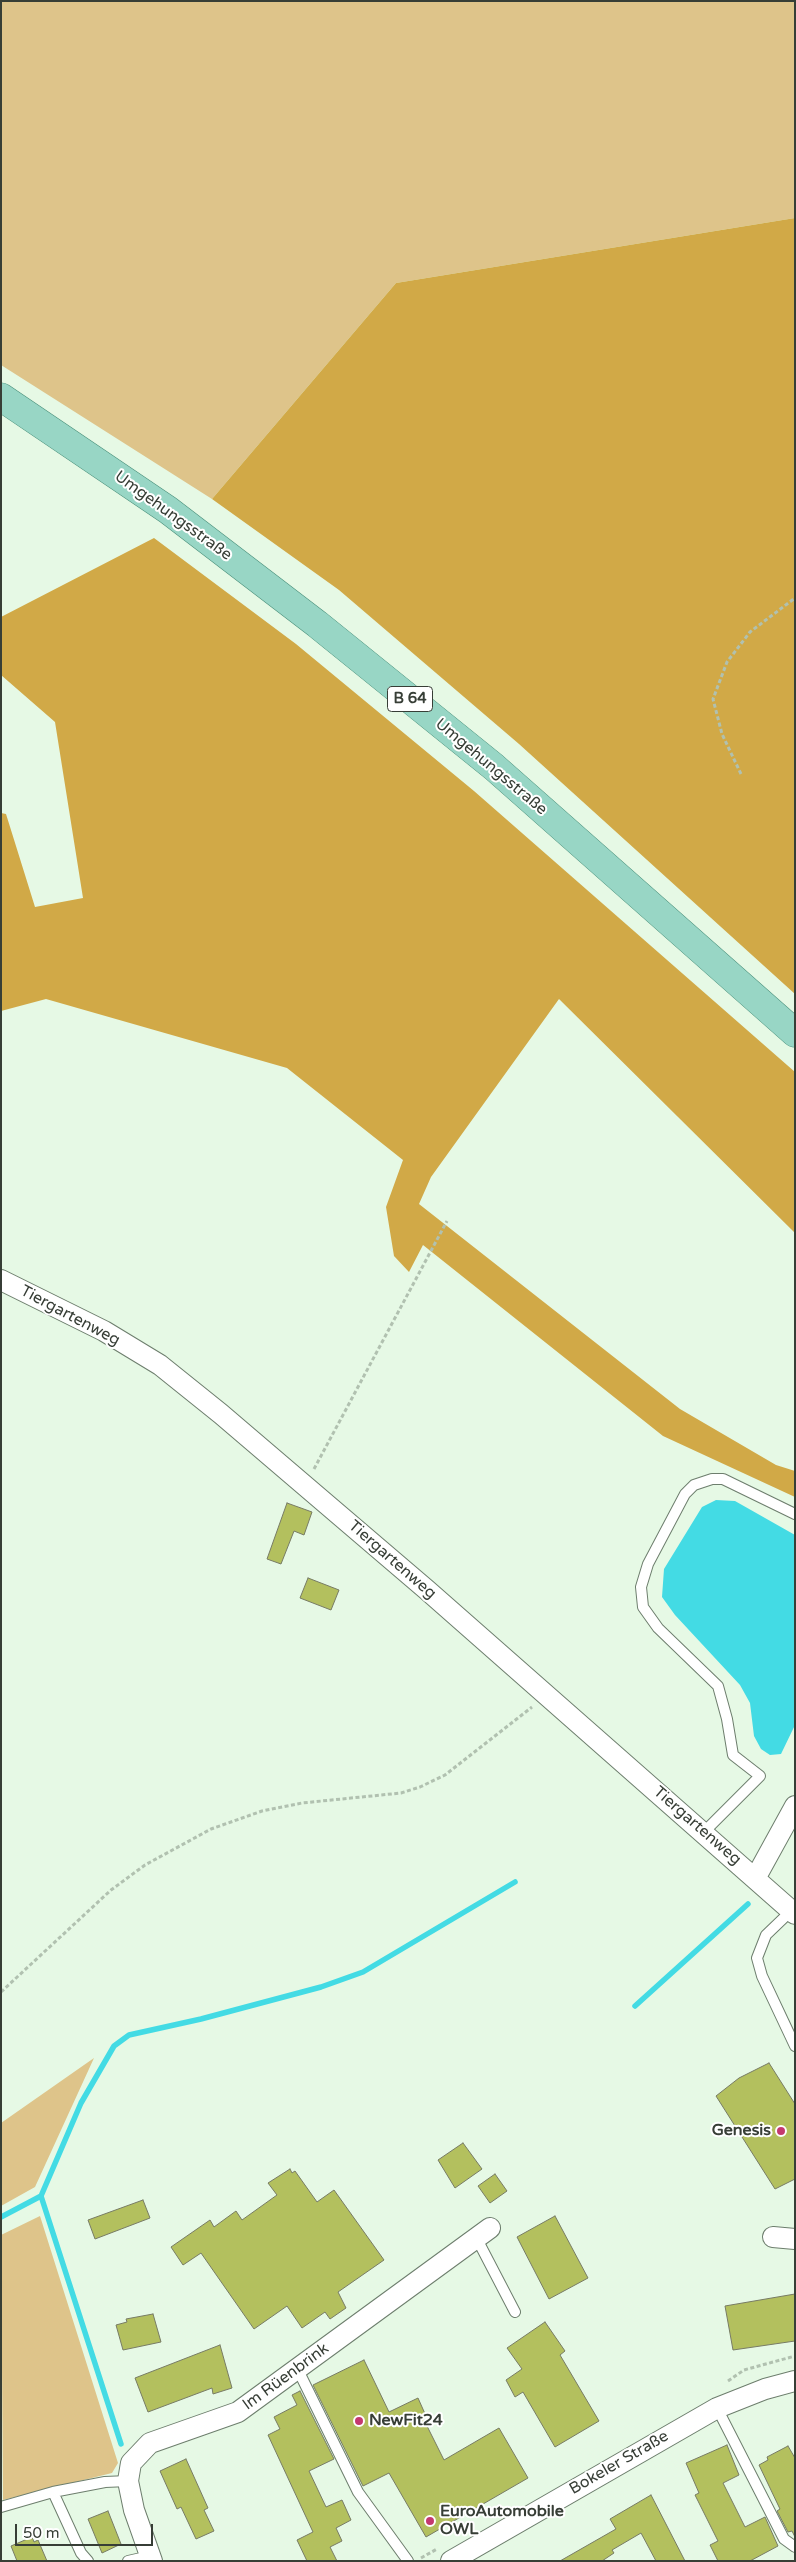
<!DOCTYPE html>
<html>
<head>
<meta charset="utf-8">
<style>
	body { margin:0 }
	#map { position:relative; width:796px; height:2562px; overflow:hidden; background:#e6f9e5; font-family:"Varela Round",sans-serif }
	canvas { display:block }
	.frame { position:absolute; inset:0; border:2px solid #373e36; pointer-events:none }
	.scale { position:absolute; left:15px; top:2524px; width:138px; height:22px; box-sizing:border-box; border:2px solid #373e36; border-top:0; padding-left:6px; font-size:15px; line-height:18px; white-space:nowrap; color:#373e36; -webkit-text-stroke:4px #fff; paint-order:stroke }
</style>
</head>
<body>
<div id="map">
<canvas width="796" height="2562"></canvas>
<div class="frame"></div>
<div class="scale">50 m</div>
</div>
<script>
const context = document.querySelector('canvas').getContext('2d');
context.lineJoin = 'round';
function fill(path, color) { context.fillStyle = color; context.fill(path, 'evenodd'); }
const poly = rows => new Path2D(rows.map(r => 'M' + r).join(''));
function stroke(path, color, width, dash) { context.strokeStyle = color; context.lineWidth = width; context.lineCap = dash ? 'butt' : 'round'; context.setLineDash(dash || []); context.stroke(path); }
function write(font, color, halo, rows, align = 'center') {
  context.font = font + ' "Varela Round",sans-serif'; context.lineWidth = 4; context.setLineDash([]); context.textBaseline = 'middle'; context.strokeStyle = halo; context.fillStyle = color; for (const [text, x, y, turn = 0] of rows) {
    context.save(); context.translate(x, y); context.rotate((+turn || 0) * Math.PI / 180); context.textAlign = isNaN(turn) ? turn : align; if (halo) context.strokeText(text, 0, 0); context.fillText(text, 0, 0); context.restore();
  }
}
fill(poly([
	[1,1,795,1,795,218,396,283,212,499,1,365],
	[94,2058,35,2187,1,2206,1,2123],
	[40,2216,118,2463,112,2473,3,2500,1,2235]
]), '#dec48a');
fill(poly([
	[795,218,795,994,519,744,339,590,212,499,396,283],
	[154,538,296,644,474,791,795,1072,795,1233,559,999,431,1177,419,1204,680,1409,776,1465,795,1471,795,1497,663,1436,423,1245,409,1272,394,1256,386,1207,403,1160,287,1068,46,999,1,1011,1,813,6,814,35,907,83,898,55,722,1,675,1,617]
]), '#d1a947');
fill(poly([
	[716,1500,735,1501,795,1535,795,1725,781,1754,770,1755,761,1749,754,1736,750,1703,740,1685,675,1615,662,1597,664,1569,702,1507]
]), '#43dbe4');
stroke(poly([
	[635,2006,748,1904],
	[41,2196,121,2444],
	[1,2217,41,2196,81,2103,114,2046,129,2035,201,2019,321,1987,363,1972,515,1882]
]), '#43dbe4', 5.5);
const building = poly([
	[287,1503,312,1512,304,1535,294,1531,281,1564,267,1559,287,1503],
	[308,1578,339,1590,331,1610,300,1598,308,1578],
	[769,2063,795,2104,795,2179,775,2189,716,2096,739,2078,769,2063],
	[463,2143,482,2169,455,2188,438,2160,463,2143],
	[290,2169,292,2173,295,2171,317,2202,334,2190,384,2260,338,2292,346,2308,330,2319,325,2312,302,2328,287,2306,254,2329,201,2253,183,2265,171,2247,210,2220,214,2227,236,2211,242,2220,277,2195,268,2183,290,2169],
	[495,2174,507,2191,490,2203,478,2186,495,2174],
	[143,2200,150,2218,95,2239,88,2220,143,2200],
	[555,2216,588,2278,549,2299,517,2237,555,2216],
	[795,2294,795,2341,733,2350,725,2306,795,2294],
	[153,2314,161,2342,123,2350,116,2325,127,2322,126,2319,153,2314],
	[545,2322,565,2351,560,2355,599,2421,555,2447,523,2392,515,2397,506,2380,522,2369,507,2348,545,2322],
	[220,2345,232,2388,213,2394,212,2388,148,2412,135,2378,220,2345],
	[364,2360,389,2412,418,2398,426,2416,423,2418,444,2460,499,2428,528,2478,426,2537,389,2473,363,2486,313,2385,364,2360],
	[300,2391,334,2459,309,2471,326,2507,342,2500,351,2520,336,2528,342,2541,330,2547,337,2561,307,2561,297,2540,313,2532,268,2435,280,2429,274,2417,297,2405,292,2395,300,2391],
	[727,2445,739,2475,723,2483,745,2527,765,2517,778,2546,750,2561,718,2561,710,2545,718,2541,695,2495,699,2493,686,2463,727,2445],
	[788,2446,795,2458,795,2537,792,2531,788,2532,777,2511,780,2509,759,2465,768,2460,767,2457,788,2446],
	[186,2459,208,2508,204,2510,214,2531,196,2539,181,2507,177,2509,160,2471,186,2459],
	[651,2495,685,2561,656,2561,641,2533,612,2550,614,2553,602,2561,560,2561,616,2529,610,2519,651,2495],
	[108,2511,121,2544,102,2553,88,2519,108,2511],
	[32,2537,34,2542,38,2540,47,2561,17,2561,11,2546,32,2537]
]);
fill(building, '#b3c05e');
stroke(building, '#777b64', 1);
const service = poly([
	[704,1832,760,1776,733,1755,727,1719,718,1686,658,1628,643,1607,641,1587,648,1564,685,1494,694,1485,712,1479,723,1479,795,1514],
	[791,1911,766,1935,757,1958,762,1976,795,2046],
	[477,2239,515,2312],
	[297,2368,358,2492,408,2561],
	[717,2408,784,2539,795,2547],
	[53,2492,81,2553,88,2561],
	[1,2507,53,2492,105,2482,128,2481],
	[128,2561,150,2556]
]);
const minor = poly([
	[1,1280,104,1331,160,1365,221,1414,427,1590,795,1914],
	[756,1877,795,1806],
	[773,2237,795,2239],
	[152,2561,134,2510,128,2481,131,2463,150,2443,238,2412,490,2228],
	[451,2561,717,2408,765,2389,795,2381]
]);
const primary = poly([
	[1,397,168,510,317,624,494,767,795,1033]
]);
stroke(service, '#6d7e6d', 12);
stroke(minor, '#6d7e6d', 22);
stroke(primary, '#4a8f7a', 29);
stroke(poly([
	[741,774,722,734,713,699,727,662,750,632,795,598],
	[314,1469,447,1221],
	[1,1992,111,1890,145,1865,211,1829,262,1811,302,1803,401,1793,420,1787,445,1775,532,1707],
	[728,2381,744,2370,795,2356],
	[421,2558,437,2549]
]), '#b1c1b0', 3, [4, 2.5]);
stroke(service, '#fff', 10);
stroke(minor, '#fff', 20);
stroke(primary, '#98d6c5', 28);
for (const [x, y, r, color] of [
	[781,2131,5,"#c4396f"],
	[359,2421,5,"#c4396f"],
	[430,2521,5,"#c4396f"]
]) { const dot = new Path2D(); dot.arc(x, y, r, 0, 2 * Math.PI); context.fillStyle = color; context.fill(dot); stroke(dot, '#fff', 2); }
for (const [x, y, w] of [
	[410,699,45]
]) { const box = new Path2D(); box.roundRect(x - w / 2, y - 12.5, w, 25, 4); context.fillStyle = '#fff'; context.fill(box); stroke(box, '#373e36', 1); }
write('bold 15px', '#373e36', null, [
	["B 64",410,699]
]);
write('16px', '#373e36', '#fff', [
	["Umgehungsstraße",173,516,36],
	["Umgehungsstraße",491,767,40],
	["Tiergartenweg",70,1316,28],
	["Tiergartenweg",392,1560,41],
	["Tiergartenweg",697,1826,41],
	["Im Rüenbrink",286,2377,-36],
	["Bokeler Straße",619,2463,-30]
]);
write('bold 16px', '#373e36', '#fff', [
	["Genesis",771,2131,"right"],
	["NewFit24",369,2421],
	["EuroAutomobile",440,2512],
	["OWL",440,2530]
], 'left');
</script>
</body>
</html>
